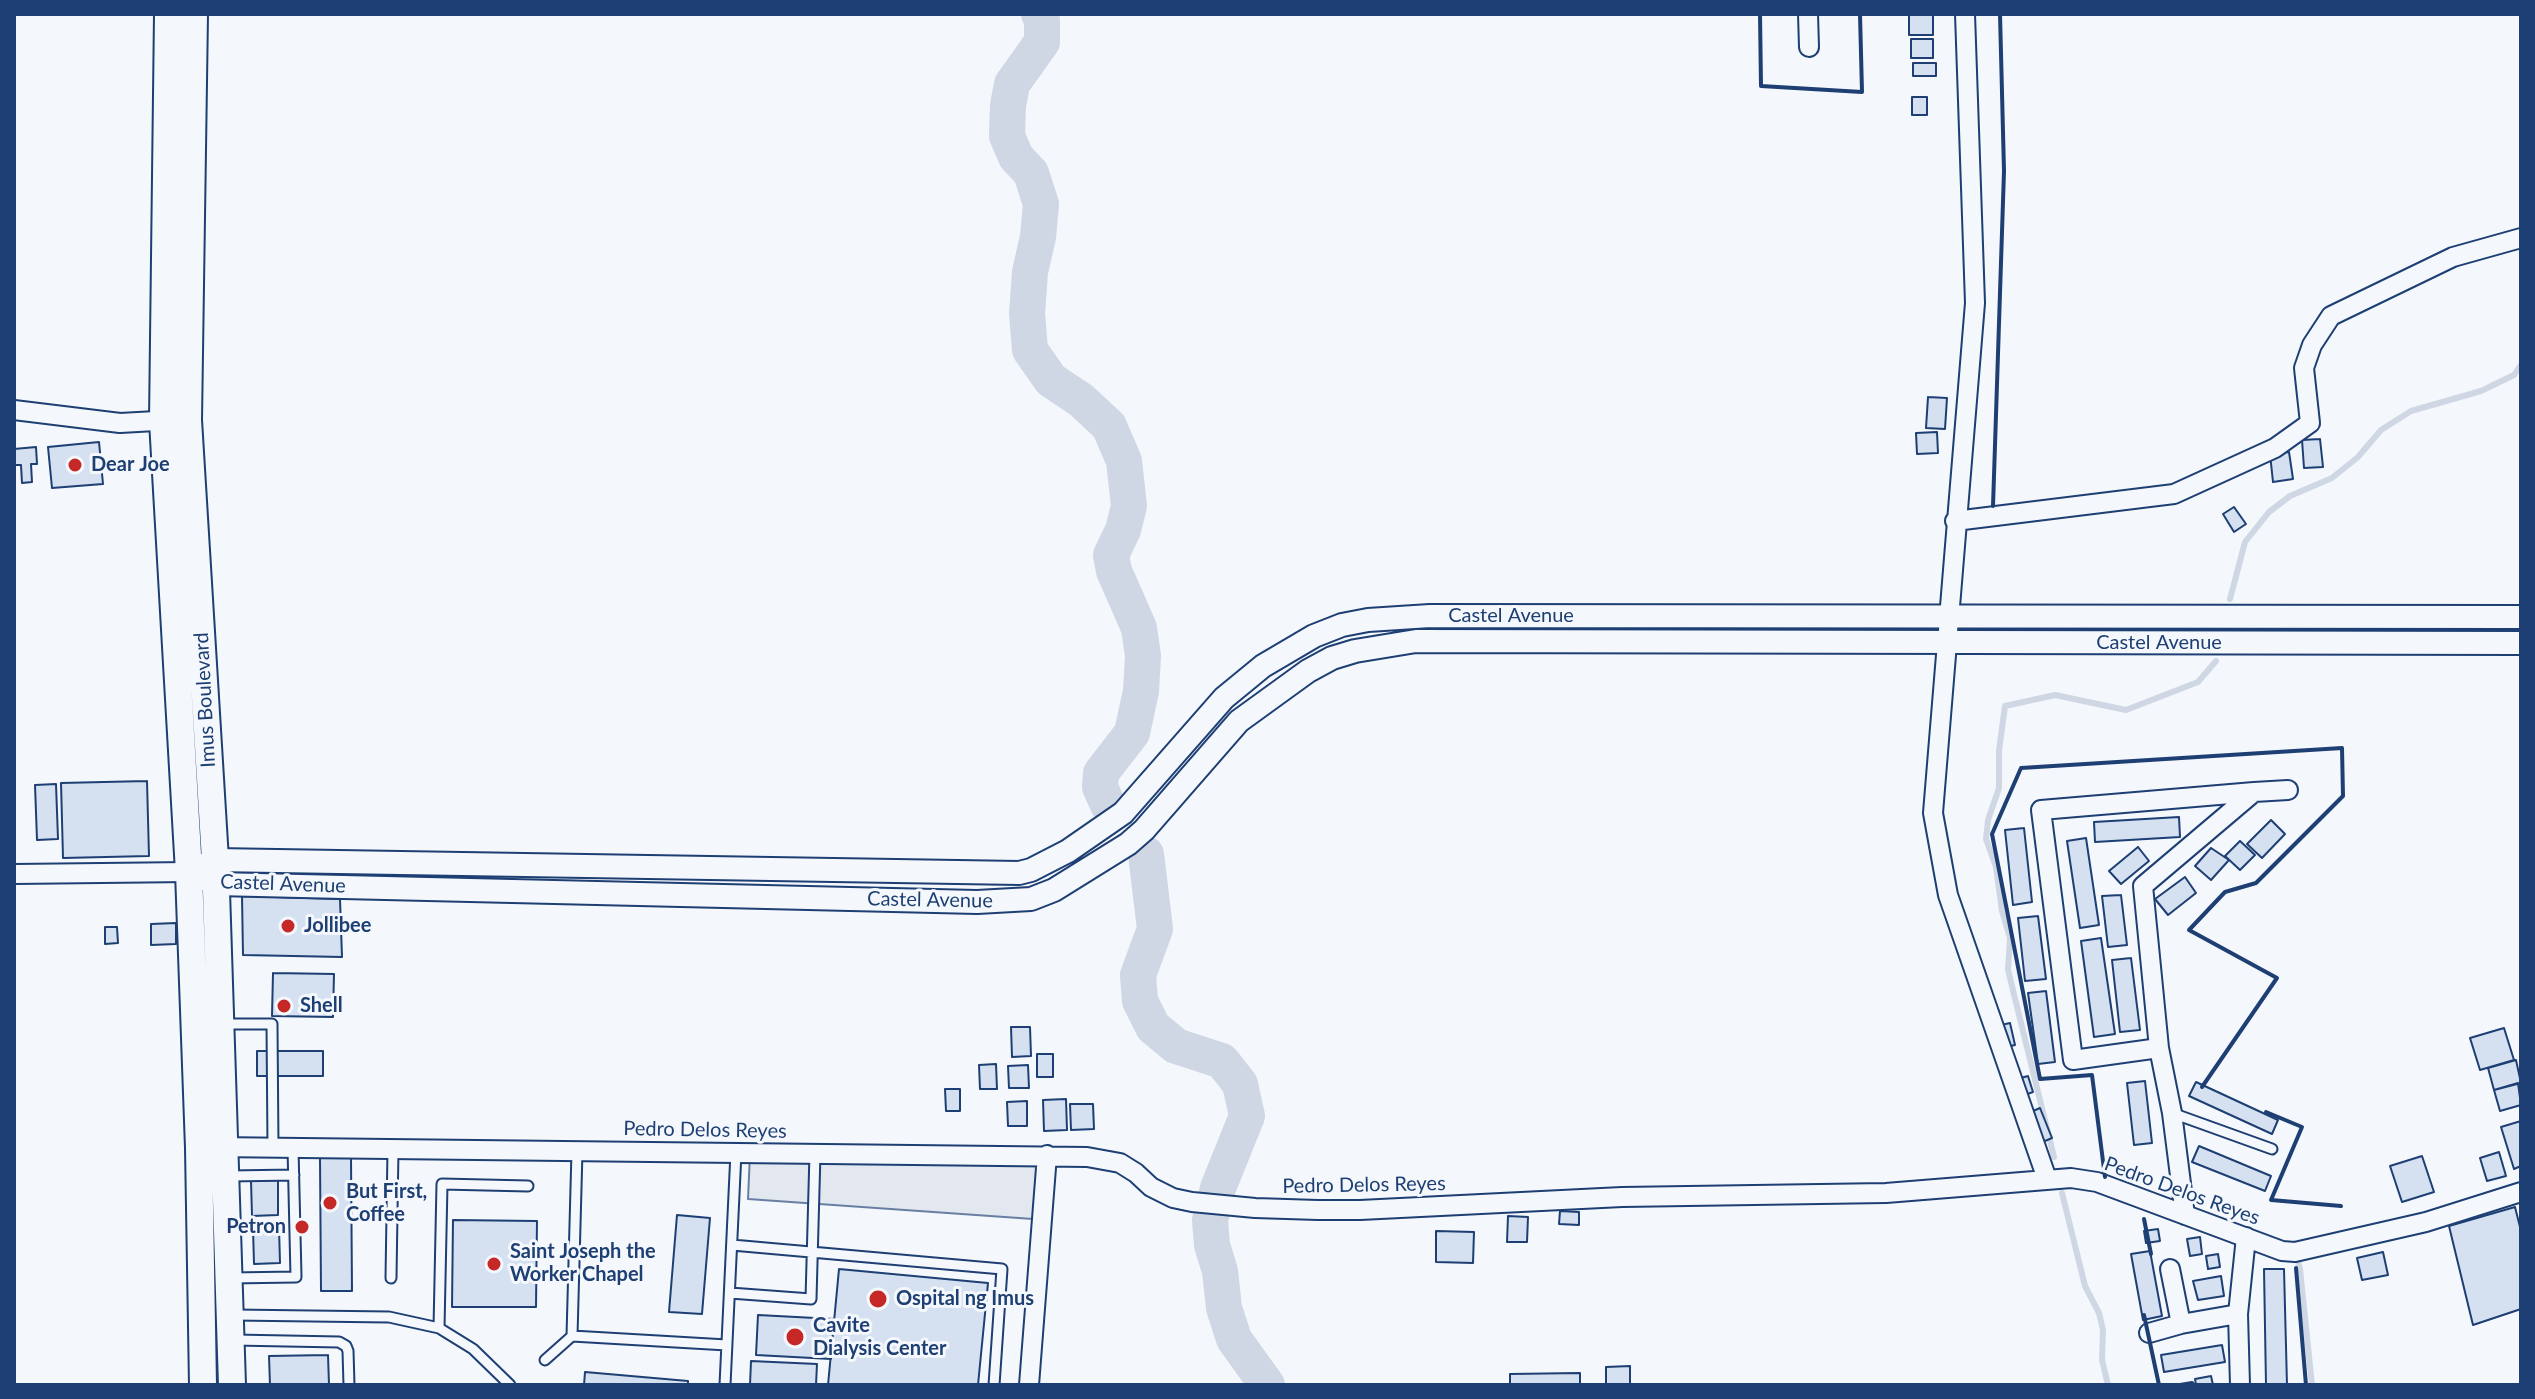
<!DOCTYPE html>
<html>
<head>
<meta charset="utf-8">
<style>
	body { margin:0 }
	#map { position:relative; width:2535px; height:1399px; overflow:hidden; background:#f4f7fb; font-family:Lato,sans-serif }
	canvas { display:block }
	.frame { position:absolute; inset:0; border:16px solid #1d3f73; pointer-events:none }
</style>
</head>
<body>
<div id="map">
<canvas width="2535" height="1399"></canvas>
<div class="frame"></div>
</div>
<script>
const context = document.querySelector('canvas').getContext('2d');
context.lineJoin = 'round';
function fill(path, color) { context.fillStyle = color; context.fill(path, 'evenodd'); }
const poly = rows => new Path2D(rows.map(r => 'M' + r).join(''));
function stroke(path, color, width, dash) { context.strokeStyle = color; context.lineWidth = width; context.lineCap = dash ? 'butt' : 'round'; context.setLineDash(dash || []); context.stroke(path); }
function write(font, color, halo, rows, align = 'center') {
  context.font = font + ' Lato,sans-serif'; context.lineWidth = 6; context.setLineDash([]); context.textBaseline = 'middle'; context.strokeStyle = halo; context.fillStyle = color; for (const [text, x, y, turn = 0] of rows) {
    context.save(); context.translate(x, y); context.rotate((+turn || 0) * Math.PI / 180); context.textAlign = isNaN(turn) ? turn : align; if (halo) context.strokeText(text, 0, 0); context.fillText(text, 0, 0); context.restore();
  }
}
const parking = poly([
	[750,1154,1043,1161,1033,1219,748,1199,750,1154]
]);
fill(parking, '#e3e8f0');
stroke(parking, '#687fa3', 2);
stroke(poly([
	[2230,599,2245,542,2269,512,2290,496,2332,478,2358,457,2381,430,2411,411,2481,391,2514,375,2521,365],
	[2054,1157,2008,970,2010,938,2002,911,1996,867,1986,839,1988,820,1999,788,1999,751,2005,706,2055,695,2126,710,2198,682,2216,661],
	[2062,1193,2085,1286,2099,1313,2103,1330,2102,1360,2108,1385],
	[2296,1254,2300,1269,2312,1385]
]), '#cfd7e4', 6);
stroke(poly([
	[1039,14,1042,20,1042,42,1012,84,1008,106,1007,136,1016,157,1031,173,1041,204,1038,237,1030,272,1027,314,1030,350,1051,380,1081,400,1109,426,1124,461,1129,506,1123,530,1111,555,1114,571,1139,628,1143,656,1141,691,1132,733,1101,773,1100,787,1108,805],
	[1146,854,1155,929,1138,975,1140,1001,1153,1027,1176,1046,1222,1061,1240,1084,1247,1116,1218,1188,1210,1220,1212,1245,1220,1271,1224,1308,1234,1339,1267,1385]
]), '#cfd7e4', 36);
const building = poly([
	[1909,14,1933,14,1933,35,1909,35,1909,14],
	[1911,39,1933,39,1933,58,1911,58,1911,39],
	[1913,63,1936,63,1936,76,1913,76,1913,63],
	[1912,97,1927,97,1927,115,1912,115,1912,97],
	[1928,397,1947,398,1945,429,1926,428,1928,397],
	[1937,432,1938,453,1917,454,1916,433,1937,432],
	[2320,439,2323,467,2304,468,2302,440,2320,439],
	[99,442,103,484,52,488,48,447,99,442],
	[36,447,37,464,31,464,32,482,22,483,21,465,14,465,14,449,36,447],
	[2289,452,2293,479,2273,482,2270,454,2289,452],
	[2234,507,2246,524,2234,532,2223,514,2234,507],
	[147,781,149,856,63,858,61,783,147,781],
	[56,784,58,839,37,840,35,785,56,784],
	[2179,817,2180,837,2095,842,2094,822,2179,817],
	[2271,820,2285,834,2262,858,2247,844,2271,820],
	[2024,828,2032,902,2013,905,2005,830,2024,828],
	[2086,838,2099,925,2080,928,2067,841,2086,838],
	[2240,841,2255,855,2240,870,2225,856,2240,841],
	[2138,847,2149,861,2121,884,2109,871,2138,847],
	[2211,848,2229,860,2211,880,2195,866,2211,848],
	[2185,877,2196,893,2168,915,2155,899,2185,877],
	[2121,895,2127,945,2108,947,2102,896,2121,895],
	[242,896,340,899,342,957,243,955,242,896],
	[2038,916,2046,979,2025,981,2018,918,2038,916],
	[176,923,176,944,151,945,151,924,176,923],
	[105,927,117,927,118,943,105,944,105,927],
	[2101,938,2115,1034,2094,1037,2081,941,2101,938],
	[2131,958,2140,1030,2120,1032,2112,960,2131,958],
	[273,973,334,974,333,1017,272,1016,273,973],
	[2046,991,2055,1062,2038,1064,2028,993,2046,991],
	[2010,1023,2015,1045,2003,1048,1997,1026,2010,1023],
	[1011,1027,1030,1027,1031,1056,1012,1057,1011,1027],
	[2504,1028,2514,1060,2480,1070,2470,1038,2504,1028],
	[257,1051,323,1051,323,1076,257,1076,257,1051],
	[1037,1054,1053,1054,1053,1077,1037,1077,1037,1054],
	[2516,1060,2521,1083,2494,1090,2488,1068,2516,1060],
	[996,1064,997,1089,980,1089,979,1065,996,1064],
	[1028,1065,1029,1088,1009,1088,1008,1066,1028,1065],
	[2028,1076,2033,1092,2022,1096,2017,1079,2028,1076],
	[2145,1081,2152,1143,2134,1145,2127,1083,2145,1081],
	[2196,1082,2278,1120,2272,1134,2189,1096,2196,1082],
	[2518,1083,2521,1105,2500,1111,2494,1090,2518,1083],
	[945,1089,960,1089,960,1111,946,1111,945,1089],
	[1066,1099,1067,1130,1044,1131,1043,1100,1066,1099],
	[1027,1101,1027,1126,1008,1126,1007,1102,1027,1101],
	[1070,1104,1093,1104,1094,1129,1071,1130,1070,1104],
	[2040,1108,2052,1138,2038,1144,2026,1114,2040,1108],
	[2521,1121,2521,1166,2514,1169,2501,1127,2521,1121],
	[2199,1146,2271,1176,2265,1191,2192,1162,2199,1146],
	[2499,1152,2506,1176,2487,1181,2480,1158,2499,1152],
	[2422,1156,2434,1192,2402,1202,2390,1166,2422,1156],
	[351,1157,352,1291,321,1291,320,1158,351,1157],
	[278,1180,278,1215,252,1216,251,1181,278,1180],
	[2515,1207,2521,1231,2521,1309,2473,1325,2449,1226,2515,1207],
	[1560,1211,1579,1212,1579,1225,1559,1224,1560,1211],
	[677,1215,710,1218,702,1314,669,1312,677,1215],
	[1508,1216,1528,1217,1527,1242,1507,1242,1508,1216],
	[453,1220,537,1221,536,1307,452,1307,453,1220],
	[279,1228,280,1263,254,1264,253,1229,279,1228],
	[2158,1229,2160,1241,2146,1243,2144,1231,2158,1229],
	[1436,1231,1474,1232,1473,1263,1436,1262,1436,1231],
	[2200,1237,2202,1254,2190,1256,2187,1239,2200,1237],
	[2150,1251,2162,1316,2143,1320,2131,1254,2150,1251],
	[2383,1252,2388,1275,2362,1280,2357,1258,2383,1252],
	[2218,1254,2220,1267,2208,1269,2206,1256,2218,1254],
	[839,1269,988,1283,978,1385,828,1385,839,1269],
	[2264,1269,2284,1269,2287,1385,2266,1385,2264,1269],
	[2221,1276,2224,1296,2198,1300,2193,1281,2221,1276],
	[758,1315,834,1319,831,1359,756,1355,758,1315],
	[2222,1345,2225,1362,2164,1372,2161,1355,2222,1345],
	[328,1355,329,1385,270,1385,269,1356,328,1355],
	[751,1361,817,1364,816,1385,750,1385,751,1361],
	[1630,1366,1630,1385,1606,1385,1606,1367,1630,1366],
	[585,1372,688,1381,688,1385,584,1385,585,1372],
	[1580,1373,1580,1385,1510,1385,1510,1374,1580,1373],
	[2211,1376,2213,1385,2196,1385,2195,1379,2211,1376]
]);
fill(building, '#d5e0f0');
stroke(building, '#1d3f73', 2);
const service = poly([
	[223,1024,272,1024,273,1148],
	[2172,1113,2272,1149],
	[577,1151,572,1336,727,1345],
	[229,1176,294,1175],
	[732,1245,1002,1269,994,1385],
	[230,1278,296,1277,293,1148],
	[391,1278,393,1149],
	[730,1293,811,1299,815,1153],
	[234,1315,389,1317,439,1328,473,1349,510,1385],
	[439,1328,442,1184,528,1186],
	[234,1340,339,1342,346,1346,348,1351,349,1385],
	[545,1360,572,1336],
	[725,1385,736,1152]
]);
const minor = poly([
	[1808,14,1809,47],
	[1965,14,1975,303,1933,813,1948,895,2047,1179],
	[14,410,120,423,174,420],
	[1955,521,2174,494,2275,448,2310,423,2304,368,2312,345,2331,316,2453,257,2521,238],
	[2254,792,2288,790],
	[14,874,189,872],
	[2159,1048,2073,1060,2041,810,2254,792,2143,886,2159,1048,2172,1113,2185,1215],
	[214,1147,1087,1157,1120,1163,1136,1173,1151,1187,1173,1198,1192,1202,1255,1208,1318,1210,1360,1210,1622,1197,1886,1193,2071,1178,2097,1182,2282,1251,2295,1252,2426,1222,2521,1192],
	[2170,1269,2181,1324,2238,1314],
	[2149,1333,2181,1324],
	[1029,1385,1047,1155],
	[2240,1385,2238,1314,2246,1237]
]);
const tertiary = poly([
	[189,872,215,860,1019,873,1031,870,1068,851,1123,813,1224,698,1263,666,1314,636,1342,625,1368,620,1430,616,2521,617],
	[201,877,216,884,977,902,1031,899,1054,890,1128,844,1144,830,1239,721,1308,671,1332,658,1355,651,1416,641,2521,643]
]);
const secondary = poly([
	[168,14,163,421,189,872,199,1148,203,1385],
	[194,14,188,420,215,860,232,1385]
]);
stroke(service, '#1d3f73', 13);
stroke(minor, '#1d3f73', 22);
stroke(tertiary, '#1d3f73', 26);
stroke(secondary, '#1d3f73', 30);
stroke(service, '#f4f7fb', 9);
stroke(minor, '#f4f7fb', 18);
stroke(tertiary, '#f4f7fb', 22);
stroke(secondary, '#f4f7fb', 26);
stroke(poly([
	[1760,14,1761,86,1862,92,1860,14],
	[1993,506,2004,171,2000,14],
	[2266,1112,2302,1127,2271,1200,2341,1206],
	[2105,1177,2092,1075,2040,1079,1992,834,2021,768,2342,748,2343,796,2256,883,2225,892,2189,930,2277,978,2202,1087],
	[2144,1219,2151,1254],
	[2296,1268,2306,1385],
	[2144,1315,2159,1385],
	[2180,1385,2192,1383,2193,1385]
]), '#1d3f73', 4);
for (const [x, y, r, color] of [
	[75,465,8,"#c62828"],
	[288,926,8,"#c62828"],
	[284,1006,8,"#c62828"],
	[330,1203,8,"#c62828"],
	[302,1227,8,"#c62828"],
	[494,1264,8,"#c62828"],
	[878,1299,10,"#c62828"],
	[795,1337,10,"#c62828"]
]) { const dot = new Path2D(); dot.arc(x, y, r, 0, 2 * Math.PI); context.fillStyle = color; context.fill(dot); stroke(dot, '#f4f7fb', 3); }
write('bold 20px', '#1d3f73', '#f4f7fb', [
	["Dear Joe",91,465],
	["Jollibee",304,926],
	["Shell",300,1006],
	["But First,",346,1192],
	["Coffee",346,1215],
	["Petron",286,1227,"right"],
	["Saint Joseph the",510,1252],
	["Worker Chapel",510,1275],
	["Ospital ng Imus",896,1299],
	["Cavite",813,1326],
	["Dialysis Center",813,1349]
], 'left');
write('20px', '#1d3f73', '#f4f7fb', [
	["Castel Avenue",1511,616],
	["Castel Avenue",2159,643],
	["Imus Boulevard",205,700,-93],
	["Castel Avenue",283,884,2],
	["Castel Avenue",930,900,1],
	["Pedro Delos Reyes",705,1130,1],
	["Pedro Delos Reyes",1364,1185,-1],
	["Pedro Delos Reyes",2182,1191,20]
]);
</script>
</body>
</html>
